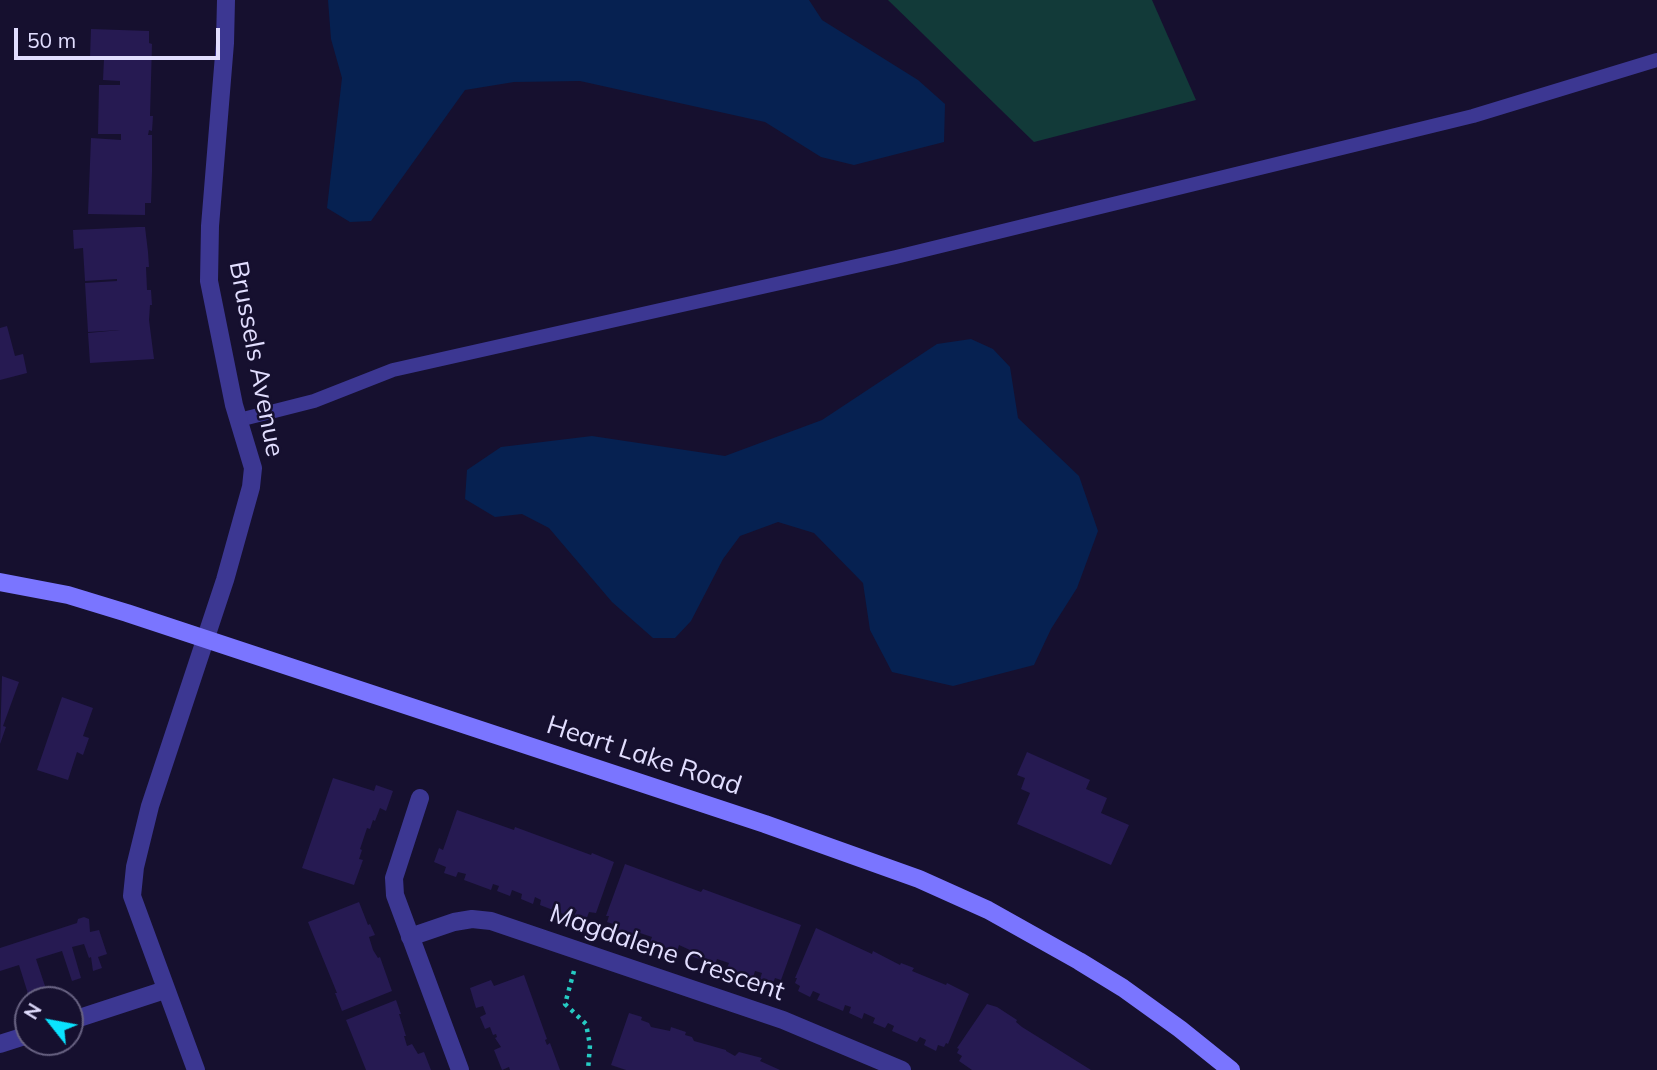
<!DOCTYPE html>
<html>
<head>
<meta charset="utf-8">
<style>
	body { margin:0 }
	#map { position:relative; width:1657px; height:1070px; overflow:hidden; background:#16102f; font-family:Mulish,sans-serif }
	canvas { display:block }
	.north { position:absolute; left:14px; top:986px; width:70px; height:70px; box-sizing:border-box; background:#16102f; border:2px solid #686282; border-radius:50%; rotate:301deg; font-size:19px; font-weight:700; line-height:28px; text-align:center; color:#e2deff }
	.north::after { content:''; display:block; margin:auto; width:24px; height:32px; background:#0ae3ff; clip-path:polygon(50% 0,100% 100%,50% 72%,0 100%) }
	.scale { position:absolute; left:14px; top:28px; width:206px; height:32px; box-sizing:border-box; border:4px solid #e2deff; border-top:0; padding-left:9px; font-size:21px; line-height:24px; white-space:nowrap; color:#e2deff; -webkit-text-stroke:5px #16102f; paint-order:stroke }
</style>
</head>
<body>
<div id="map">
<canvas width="1657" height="1070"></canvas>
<div class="north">N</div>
<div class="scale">50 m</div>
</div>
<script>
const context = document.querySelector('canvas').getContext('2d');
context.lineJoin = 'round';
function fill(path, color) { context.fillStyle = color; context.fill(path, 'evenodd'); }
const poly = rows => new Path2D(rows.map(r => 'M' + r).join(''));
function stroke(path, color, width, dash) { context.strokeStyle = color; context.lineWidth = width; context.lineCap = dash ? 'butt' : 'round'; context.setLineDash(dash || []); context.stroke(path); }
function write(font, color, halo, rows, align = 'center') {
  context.font = font + ' Mulish,sans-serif'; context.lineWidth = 5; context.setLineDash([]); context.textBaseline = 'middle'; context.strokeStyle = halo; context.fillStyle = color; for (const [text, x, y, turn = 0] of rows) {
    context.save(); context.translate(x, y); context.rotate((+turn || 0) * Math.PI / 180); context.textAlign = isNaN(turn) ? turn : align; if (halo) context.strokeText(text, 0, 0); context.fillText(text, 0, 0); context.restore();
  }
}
fill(poly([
	[888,0,1152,0,1196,100,1034,142]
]), '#123a39');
fill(poly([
	[328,0,809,0,822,20,918,80,945,104,944,142,854,165,821,157,765,122,580,81,514,82,465,90,371,221,350,222,327,208,342,78,331,39],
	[971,339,993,349,1010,367,1018,418,1079,476,1098,531,1077,588,1051,629,1034,665,953,686,892,672,870,630,863,583,814,533,778,522,740,536,723,559,691,621,675,638,653,638,612,602,549,528,522,514,495,517,465,499,467,470,501,447,592,436,725,456,822,420,937,344]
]), '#062151');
fill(poly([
	[91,29,149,31,149,43,152,44,150,116,153,116,152,131,149,130,148,135,152,135,152,172,151,203,145,203,145,215,88,214,91,138,121,140,121,134,98,134,99,85,120,85,120,81,103,80,104,59,90,58],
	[138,227,145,227,148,252,149,267,146,267,147,290,151,290,152,305,150,305,149,320,154,359,90,363,88,333,120,330,88,332,85,283,117,281,117,279,85,281,83,248,74,249,73,230],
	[7,326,15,356,23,354,27,373,0,380,0,328],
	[2,676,19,682,3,726,6,727,0,744],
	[62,697,93,708,83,736,89,738,83,755,77,752,68,780,37,770],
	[1027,752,1090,780,1086,789,1107,798,1101,813,1129,825,1111,865,1017,824,1030,793,1021,789,1025,778,1017,775],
	[333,778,374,791,376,785,393,791,386,811,380,808,375,821,373,820,370,829,367,828,360,849,362,850,359,859,363,860,354,885,302,868],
	[457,810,514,830,515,827,591,855,592,853,614,862,596,913,589,912,586,920,574,916,577,910,569,908,566,915,540,905,541,900,535,897,533,904,521,899,522,894,512,890,510,896,497,891,499,886,493,884,491,890,464,880,466,874,458,872,456,877,444,873,446,867,434,862,439,848,443,850],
	[625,864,701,892,703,889,801,925,781,980,775,978,773,983,760,979,762,973,755,971,753,978,727,968,729,963,717,959,715,965,688,955,690,950,679,945,677,952,650,942,652,937,640,933,638,939,611,929,613,924,607,922,609,916,606,916],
	[359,902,368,925,370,924,375,935,369,937,373,950,378,958,380,957,392,991,342,1011,335,993,337,993,308,922],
	[84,917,89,919,90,932,99,930,107,954,98,957,102,968,93,971,91,957,89,958,84,944,72,947,81,978,72,981,62,951,36,959,46,989,38,992,40,998,35,1000,30,1000,19,965,0,971,0,948,77,923,78,919],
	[816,928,872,954,873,951,900,965,901,963,914,968,912,971,946,985,947,983,969,994,948,1044,946,1043,944,1047,938,1045,936,1051,924,1045,926,1040,920,1037,917,1042,892,1031,894,1026,888,1023,885,1028,873,1023,875,1018,864,1013,862,1019,849,1013,851,1007,845,1005,843,1011,817,1000,820,994,813,991,810,997,798,991,800,986,795,983,797,978,795,978],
	[524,975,547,1039,545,1040,547,1045,550,1043,560,1070,510,1070,509,1067,502,1070,494,1050,501,1047,495,1038,497,1037,496,1034,493,1035,490,1027,485,1029,480,1017,486,1014,483,1006,476,1008,470,988,491,980,494,986],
	[396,1000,401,1014,399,1014,406,1036,404,1036,407,1046,412,1044,418,1054,424,1052,431,1070,366,1070,346,1020],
	[987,1004,997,1007,1017,1020,1016,1022,1022,1027,1091,1070,972,1070,959,1061,962,1056,957,1053,959,1049,957,1048],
	[629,1013,642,1017,641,1020,649,1023,651,1027,670,1031,671,1027,686,1032,685,1035,692,1037,694,1041,726,1050,726,1051,735,1056,739,1052,762,1058,760,1061,780,1070,626,1070,611,1065]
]), '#261a52');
stroke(poly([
	[574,971,565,1004,586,1024,590,1045,588,1070]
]), '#26cbc3', 4.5, [3.5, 5]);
stroke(poly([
	[239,420,314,401,393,370,896,257,1473,116,1657,60]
]), '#3c3792', 14);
stroke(poly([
	[420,798,394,878,395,895,460,1070],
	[410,937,454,922,472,919,491,921,783,1020,902,1070],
	[70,1021,165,990],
	[0,1044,28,1035],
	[196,1070,132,896,135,867,150,806,225,580,251,487,253,468,234,405,209,281,210,226,225,43,226,0]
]), '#3c3792', 18);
stroke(poly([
	[0,582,68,595,127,613,765,824,919,879,988,910,1079,961,1123,988,1180,1029,1231,1070]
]), '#7a75ff', 18);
write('26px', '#e2deff', '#16102f', [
	["Brussels Avenue",256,359,79],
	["Heart Lake Road",644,756,18],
	["Magdalene Crescent",667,953,19]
]);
</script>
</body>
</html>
